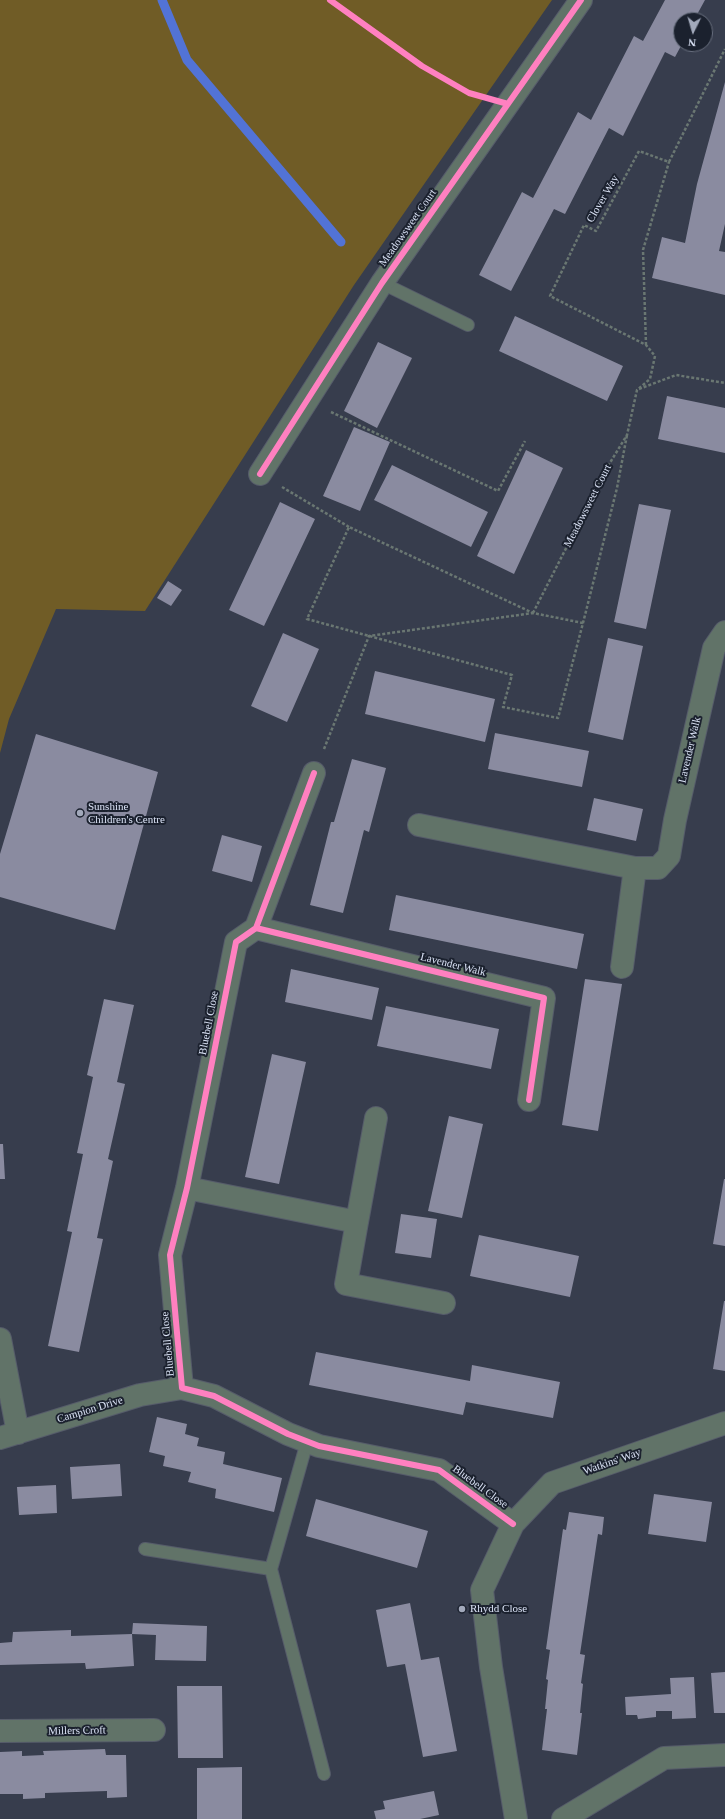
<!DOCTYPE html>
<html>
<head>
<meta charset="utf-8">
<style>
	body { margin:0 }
	#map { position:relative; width:725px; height:1819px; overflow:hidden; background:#373d4d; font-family:Georgia,serif }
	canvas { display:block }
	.north { position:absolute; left:673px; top:12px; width:40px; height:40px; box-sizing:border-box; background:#1b212e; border:1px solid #686f7e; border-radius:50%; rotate:185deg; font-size:11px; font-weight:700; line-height:16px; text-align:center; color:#dbe3f6 }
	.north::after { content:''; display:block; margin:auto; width:14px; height:18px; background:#a2a9bb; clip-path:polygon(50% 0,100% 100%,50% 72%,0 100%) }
</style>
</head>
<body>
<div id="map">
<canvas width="725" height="1819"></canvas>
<div class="north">N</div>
</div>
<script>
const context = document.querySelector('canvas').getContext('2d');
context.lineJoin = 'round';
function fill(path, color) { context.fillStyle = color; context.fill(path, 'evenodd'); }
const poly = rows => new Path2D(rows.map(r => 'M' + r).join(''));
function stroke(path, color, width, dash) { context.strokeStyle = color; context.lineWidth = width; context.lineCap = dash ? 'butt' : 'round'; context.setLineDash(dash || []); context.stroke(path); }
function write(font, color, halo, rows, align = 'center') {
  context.font = font + ' Georgia,serif'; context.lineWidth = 4; context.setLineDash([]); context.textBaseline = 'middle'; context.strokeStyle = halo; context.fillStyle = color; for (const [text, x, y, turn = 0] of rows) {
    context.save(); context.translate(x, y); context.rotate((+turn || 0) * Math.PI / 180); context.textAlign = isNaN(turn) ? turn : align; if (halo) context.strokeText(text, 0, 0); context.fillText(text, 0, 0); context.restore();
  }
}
fill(poly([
	[0,0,552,0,354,285,145,611,56,609,9,719,0,753]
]), '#705c26');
stroke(poly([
	[162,0,187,60,341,242]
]), '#5273d6', 9);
fill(poly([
	[665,0,705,0,694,20,681,20,682,44,675,57,665,52,623,136,609,128,565,214,554,209,511,291,479,275,522,192,533,198,578,112,591,120,634,36,643,41],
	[725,82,725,224,719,251,725,252,725,295,652,278,662,237,685,243,697,184],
	[515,316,623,366,607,401,499,351],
	[378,342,412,358,377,428,344,411],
	[667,396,725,408,725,453,658,439],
	[354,427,390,442,360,511,323,496],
	[526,450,563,468,514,574,477,556],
	[392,465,488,512,471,547,374,500],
	[280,502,315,519,264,626,229,610],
	[639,504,671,510,646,629,614,622],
	[168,581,182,590,171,606,157,598],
	[283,633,319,649,287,722,251,706],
	[608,638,643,646,623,740,588,732],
	[375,671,495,699,485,742,365,714],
	[495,733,589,751,582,787,488,769],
	[36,734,158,772,115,930,0,897,0,854],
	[352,759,386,768,369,832,364,830,343,913,310,905,331,822,334,822],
	[594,798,643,809,636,841,587,830],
	[222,835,262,846,252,882,212,871],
	[396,895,584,934,577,969,389,930],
	[291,969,379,988,372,1020,285,1002],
	[585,979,622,984,598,1131,562,1125],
	[104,999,134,1005,117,1082,125,1084,108,1159,113,1161,97,1238,103,1239,79,1352,48,1346,72,1232,67,1231,83,1154,77,1153,93,1077,87,1075],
	[386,1006,499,1029,491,1069,377,1046],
	[272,1054,306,1062,279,1184,245,1177],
	[449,1116,483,1124,462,1218,428,1211],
	[0,1144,3,1144,5,1179,0,1179],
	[724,1179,725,1179,725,1246,713,1244],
	[401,1214,437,1219,431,1258,395,1253],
	[479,1235,579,1256,570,1297,470,1276],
	[724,1301,725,1301,725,1371,713,1369],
	[316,1352,470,1381,472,1365,560,1382,553,1418,466,1402,463,1415,309,1385],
	[157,1417,187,1424,185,1434,199,1438,197,1446,225,1452,223,1464,282,1478,274,1512,215,1498,216,1489,188,1482,191,1472,163,1466,165,1456,149,1452],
	[120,1464,122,1496,72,1499,70,1467],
	[56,1485,57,1513,19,1515,17,1487],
	[654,1494,712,1502,706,1542,648,1534],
	[316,1499,428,1531,417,1568,306,1536],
	[569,1512,604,1517,602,1535,598,1534,580,1654,585,1655,581,1683,583,1684,580,1713,582,1713,577,1755,542,1750,547,1709,545,1709,548,1680,546,1679,550,1650,546,1649,563,1529,566,1530],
	[410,1603,421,1660,439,1657,457,1751,423,1757,405,1664,387,1667,376,1610],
	[133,1623,207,1626,206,1661,155,1660,156,1635,132,1634,134,1666,86,1669,85,1663,0,1665,0,1643,12,1642,13,1632,71,1630,71,1636,132,1634],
	[725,1672,725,1713,714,1713,711,1673],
	[694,1677,696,1718,672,1719,672,1711,656,1711,656,1717,638,1719,637,1715,626,1715,625,1697,671,1694,670,1678],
	[177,1686,222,1686,223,1758,178,1758],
	[105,1749,106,1755,126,1755,127,1797,107,1798,107,1791,45,1793,45,1798,23,1799,23,1794,0,1794,0,1752,22,1751,22,1756,44,1755,43,1751],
	[242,1767,242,1819,197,1819,197,1768],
	[434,1791,439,1815,420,1819,376,1819,374,1811,385,1809,383,1801]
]), '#8a8ba0');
const lane = poly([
	[382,283,468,325],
	[307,1442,271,1569,324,1774],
	[145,1549,271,1569]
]);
const street = poly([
	[260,474,382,283,581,0],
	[314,773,256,928,236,942,187,1188,170,1255,182,1388,214,1396,288,1434,319,1446,439,1470,513,1524],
	[419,825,635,868],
	[256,928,544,998,529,1100],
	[622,967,635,868,658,868,669,856,675,820,714,648,725,632],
	[187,1188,357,1222,346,1284,444,1303],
	[357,1222,376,1118],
	[0,1339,18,1433],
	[0,1438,140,1395,182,1388],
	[0,1731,154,1730],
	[516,1819,491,1667,482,1590,513,1524,552,1483,725,1423],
	[563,1819,664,1758,725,1755]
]);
stroke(lane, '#565c6a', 14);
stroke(street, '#565c6a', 24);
stroke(poly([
	[646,345,643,250,669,162],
	[639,389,676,375,725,383],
	[331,412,498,491,525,441],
	[282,487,349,527],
	[533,613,608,466,627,435,637,390,650,379,655,356,646,345,550,296,584,225,596,231,639,151,669,162,725,49],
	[583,623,533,613,349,527,307,619,512,675,503,707,558,718,583,623,617,488,627,435],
	[324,749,369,636,533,613]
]), '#6a7772', 2.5, [3, 2]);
stroke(lane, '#617368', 12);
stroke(street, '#617368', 22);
stroke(poly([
	[330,0,422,66,469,93,508,104],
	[260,474,382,283,581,0],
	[314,773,256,928,236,942,187,1188,170,1255,182,1388,214,1396,288,1434,319,1446,439,1470,513,1524],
	[256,928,544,998,529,1100]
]), '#ff80c0', 6);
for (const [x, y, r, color] of [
	[80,813,4,"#a2a9bb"],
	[462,1609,4,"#a2a9bb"]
]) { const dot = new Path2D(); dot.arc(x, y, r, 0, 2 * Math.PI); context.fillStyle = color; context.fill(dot); stroke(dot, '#1b212e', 1.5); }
write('11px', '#dbe3f6', '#1b212e', [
	["Clover Way",603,199,-60],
	["Meadowsweet Court",408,228,-55],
	["Meadowsweet Court",588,506,-63],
	["Lavender Walk",690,750,-77],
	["Lavender Walk",453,965,14],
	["Bluebell Close",209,1023,-79],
	["Bluebell Close",168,1344,-95],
	["Campion Drive",90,1410,-17],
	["Watkins' Way",612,1462,-19],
	["Bluebell Close",480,1487,36],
	["Millers Croft",77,1731,-1]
]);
write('11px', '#dbe3f6', '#1b212e', [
	["Sunshine",88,807],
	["Children's Centre",88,820],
	["Rhydd Close",470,1609]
], 'left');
</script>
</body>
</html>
